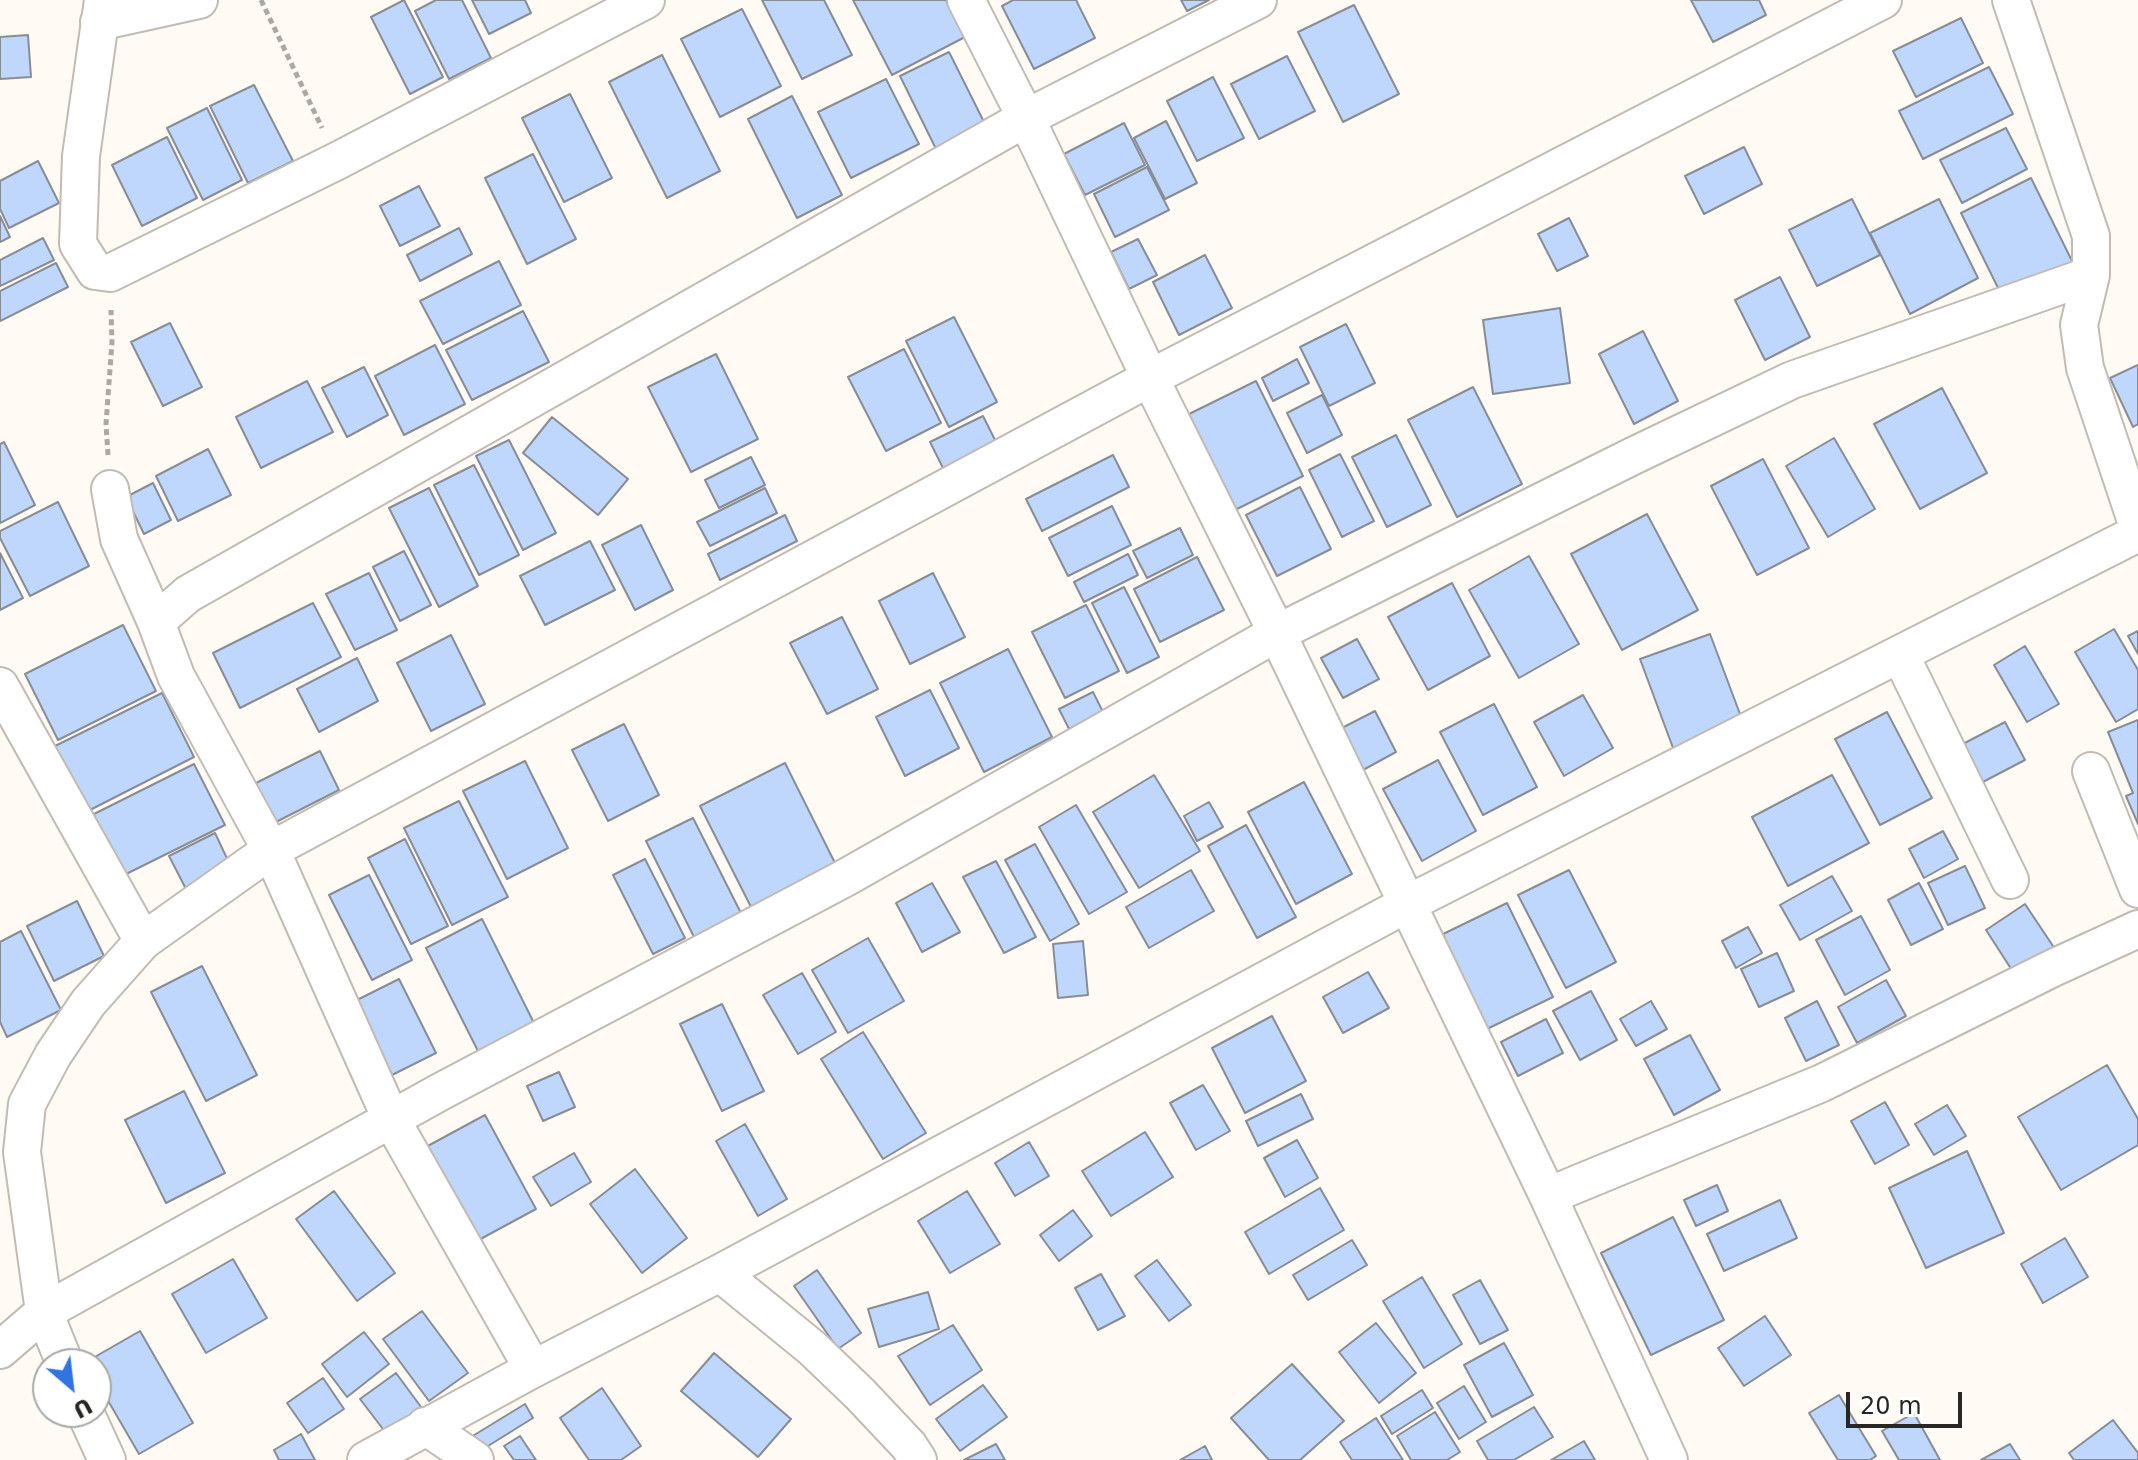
<!DOCTYPE html>
<html>
<head>
<meta charset="utf-8">
<style>
	body { margin:0 }
	#map { position:relative; width:2138px; height:1460px; overflow:hidden; background:#fffaf3; font-family:"DejaVu Sans",sans-serif }
	canvas { display:block }
	.north { position:absolute; left:32px; top:1348px; width:80px; height:80px; box-sizing:border-box; background:#fff; border:2px solid #a9a8a7; border-radius:50%; rotate:152deg; font-size:22px; font-weight:700; line-height:32px; text-align:center; color:#282622 }
	.north::after { content:''; display:block; margin:auto; width:28px; height:36px; background:#3174e1; clip-path:polygon(50% 0,100% 100%,50% 72%,0 100%) }
	.scale { position:absolute; left:1846px; top:1392px; width:116px; height:36px; box-sizing:border-box; border:4px solid #282622; border-top:0; padding-left:10px; font-size:24px; line-height:28px; white-space:nowrap; color:#282622; -webkit-text-stroke:6px #fff; paint-order:stroke }
</style>
</head>
<body>
<div id="map">
<canvas width="2138" height="1460"></canvas>
<div class="north">U</div>
<div class="scale">20 m</div>
</div>
<script>
const context = document.querySelector('canvas').getContext('2d');
context.lineJoin = 'round';
function fill(path, color) { context.fillStyle = color; context.fill(path, 'evenodd'); }
const poly = rows => new Path2D(rows.map(r => 'M' + r).join(''));
function stroke(path, color, width, dash) { context.strokeStyle = color; context.lineWidth = width; context.lineCap = dash ? 'butt' : 'round'; context.setLineDash(dash || []); context.stroke(path); }
const building = poly([
	[404,0,443,77,410,94,371,17,404,0],
	[436,0,462,0,491,58,449,79,415,11,436,0],
	[472,0,525,0,531,13,489,34,472,0],
	[762,0,824,0,852,55,802,79,762,0],
	[853,0,946,0,965,37,892,75,853,0],
	[1013,0,1076,0,1095,38,1034,69,1002,6,1013,0],
	[1181,0,1209,0,1187,11,1181,0],
	[1691,0,1759,0,1766,15,1713,42,1691,0],
	[1354,5,1399,94,1343,122,1298,32,1354,5],
	[742,9,781,86,720,117,681,39,742,9],
	[1961,18,1983,63,1916,97,1893,51,1961,18],
	[28,35,31,77,0,79,0,37,28,35],
	[949,52,985,124,936,149,900,76,949,52],
	[662,55,720,171,667,198,609,82,662,55],
	[1287,56,1315,111,1259,139,1231,84,1287,56],
	[1989,67,2013,114,1923,159,1899,111,1989,67],
	[1213,77,1244,138,1197,161,1167,101,1213,77],
	[886,79,919,144,851,178,818,112,886,79],
	[254,85,293,161,248,183,210,106,254,85],
	[570,94,612,178,564,202,522,118,570,94],
	[792,96,842,195,797,218,748,119,792,96],
	[207,108,242,180,203,200,167,128,207,108],
	[1166,121,1197,183,1165,199,1134,138,1166,121],
	[1124,123,1145,165,1085,195,1064,154,1124,123],
	[2006,128,2027,169,1962,203,1940,160,2006,128],
	[167,137,197,198,142,226,112,165,167,137],
	[1744,147,1762,184,1704,214,1685,176,1744,147],
	[533,154,576,239,527,264,485,178,533,154],
	[38,161,59,203,9,228,0,209,0,181,38,161],
	[1147,167,1169,210,1115,237,1094,194,1147,167],
	[2031,178,2074,265,2004,300,1961,213,2031,178],
	[419,186,440,226,400,246,380,206,419,186],
	[1852,199,1880,255,1817,286,1789,230,1852,199],
	[1939,199,1978,278,1910,314,1870,233,1939,199],
	[0,216,10,237,0,242,0,216],
	[1569,218,1588,256,1557,271,1538,234,1569,218],
	[459,228,472,254,420,281,407,255,459,228],
	[43,238,54,260,0,286,0,260,43,238],
	[1138,239,1157,275,1129,289,1111,252,1138,239],
	[1205,255,1232,308,1179,335,1153,282,1205,255],
	[499,261,521,305,443,344,420,301,499,261],
	[56,263,68,287,0,321,0,291,56,263],
	[1780,277,1810,337,1765,360,1735,300,1780,277],
	[1560,308,1570,383,1493,394,1483,320,1560,308],
	[523,311,549,362,472,400,446,350,523,311],
	[954,317,997,402,949,427,906,341,954,317],
	[170,323,202,387,163,406,131,342,170,323],
	[1346,324,1375,383,1329,406,1300,347,1346,324],
	[1643,331,1678,401,1634,424,1599,354,1643,331],
	[435,345,465,404,404,435,375,376,435,345],
	[904,349,941,423,886,451,848,377,904,349],
	[716,354,758,439,691,472,648,387,716,354],
	[1297,359,1309,383,1273,401,1262,378,1297,359],
	[2138,365,2138,424,2133,427,2110,378,2138,365],
	[364,367,388,415,347,437,322,388,364,367],
	[307,381,333,432,261,468,236,417,307,381],
	[1256,381,1303,476,1233,511,1185,416,1256,381],
	[1473,387,1522,484,1457,517,1408,420,1473,387],
	[1942,388,1987,473,1920,509,1874,424,1942,388],
	[1322,395,1342,435,1307,453,1287,413,1322,395],
	[983,416,998,446,945,472,930,442,983,416],
	[552,417,628,479,598,515,523,453,552,417],
	[1396,435,1431,505,1387,527,1352,457,1396,435],
	[1834,438,1875,509,1828,537,1786,466,1834,438],
	[509,440,556,533,523,550,476,456,509,440],
	[4,442,35,505,0,523,0,444,4,442],
	[208,449,231,495,178,521,156,476,208,449],
	[1340,454,1374,521,1342,537,1309,470,1340,454],
	[1113,455,1129,487,1042,531,1026,499,1113,455],
	[751,457,765,485,719,508,705,480,751,457],
	[1763,459,1809,548,1757,575,1711,486,1763,459],
	[474,465,519,555,479,575,434,485,474,465],
	[153,483,171,520,144,534,126,497,153,483],
	[1300,487,1331,549,1277,576,1246,515,1300,487],
	[429,488,478,586,439,607,389,508,429,488],
	[765,488,777,513,710,546,697,522,765,488],
	[58,502,89,566,30,596,0,538,0,531,58,502],
	[1112,506,1131,545,1068,576,1049,538,1112,506],
	[1647,514,1698,610,1622,650,1571,554,1647,514],
	[785,515,797,541,720,580,708,554,785,515],
	[641,525,673,590,635,610,602,545,641,525],
	[1180,528,1193,555,1147,578,1133,551,1180,528],
	[590,541,615,590,545,625,520,576,590,541],
	[404,551,431,605,400,621,373,567,404,551],
	[0,553,23,598,0,610,0,553],
	[1128,554,1138,575,1084,602,1074,582,1128,554],
	[1529,556,1579,644,1519,678,1469,590,1529,556],
	[1197,557,1224,610,1160,642,1134,589,1197,557],
	[369,573,397,630,355,650,326,594,369,573],
	[933,573,965,637,910,664,879,601,933,573],
	[1452,583,1490,656,1428,690,1388,617,1452,583],
	[1124,587,1159,657,1127,673,1092,603,1124,587],
	[313,603,341,657,240,708,213,653,313,603],
	[1086,605,1119,671,1065,698,1032,632,1086,605],
	[842,617,878,689,827,714,790,643,842,617],
	[123,625,156,691,58,740,25,674,123,625],
	[2114,629,2138,670,2138,709,2116,722,2075,652,2114,629],
	[2138,631,2138,654,2128,636,2138,631],
	[1710,634,1746,730,1676,756,1640,659,1710,634],
	[451,635,485,704,431,731,397,663,451,635],
	[1357,639,1379,679,1343,698,1321,658,1357,639],
	[2025,646,2059,704,2027,722,1994,665,2025,646],
	[1008,649,1052,737,984,772,940,683,1008,649],
	[357,658,378,701,319,732,297,689,357,658],
	[930,690,959,748,905,776,876,717,930,690],
	[1093,692,1103,712,1069,729,1059,709,1093,692],
	[162,693,194,757,84,813,51,748,162,693],
	[1583,695,1613,748,1564,776,1534,722,1583,695],
	[1494,704,1537,787,1483,815,1440,732,1494,704],
	[1375,711,1396,752,1363,770,1342,728,1375,711],
	[1887,712,1932,798,1880,825,1835,739,1887,712],
	[2138,720,2138,824,2126,796,2133,793,2108,732,2138,720],
	[2005,722,2025,760,1979,784,1959,746,2005,722],
	[624,724,659,795,608,821,572,750,624,724],
	[320,751,339,790,270,825,250,786,320,751],
	[1438,760,1476,831,1422,861,1383,789,1438,760],
	[525,761,568,848,507,879,463,791,525,761],
	[785,763,838,869,753,911,700,806,785,763],
	[194,764,225,825,116,879,86,818,194,764],
	[1154,775,1200,851,1139,888,1093,812,1154,775],
	[1832,775,1869,843,1788,886,1752,817,1832,775],
	[1304,782,1352,874,1296,904,1248,812,1304,782],
	[459,801,508,897,452,925,404,828,459,801],
	[1209,802,1223,827,1197,841,1184,816,1209,802],
	[1076,805,1127,892,1089,914,1039,827,1076,805],
	[693,818,743,917,696,941,646,841,693,818],
	[1246,825,1296,917,1257,938,1208,846,1246,825],
	[1943,831,1958,859,1924,878,1909,849,1943,831],
	[215,833,232,869,187,891,169,856,215,833],
	[405,839,448,926,411,944,368,858,405,839],
	[1035,844,1079,924,1050,941,1005,860,1035,844],
	[645,859,685,938,653,954,613,875,645,859],
	[996,861,1036,937,1004,953,963,877,996,861],
	[1965,866,1985,908,1948,925,1928,883,1965,866],
	[1191,870,1214,911,1149,948,1126,907,1191,870],
	[1569,870,1616,962,1566,988,1518,895,1569,870],
	[369,875,412,960,372,980,329,895,369,875],
	[1832,876,1852,911,1800,940,1780,905,1832,876],
	[932,883,960,932,922,952,896,903,932,883],
	[1919,883,1943,929,1911,945,1888,900,1919,883],
	[77,901,104,956,54,981,27,926,77,901],
	[1507,903,1553,997,1487,1029,1441,935,1507,903],
	[2025,904,2057,952,2017,978,1986,930,2025,904],
	[1861,916,1890,970,1845,995,1816,940,1861,916],
	[482,919,538,1031,482,1059,426,948,482,919],
	[1748,927,1762,953,1736,968,1722,941,1748,927],
	[21,931,61,1010,7,1037,0,1022,0,942,21,931],
	[868,938,904,1001,848,1033,812,970,868,938],
	[1083,941,1088,995,1058,998,1053,944,1083,941],
	[1777,953,1794,991,1759,1007,1741,969,1777,953],
	[202,966,257,1075,206,1101,151,992,202,966],
	[1368,972,1389,1008,1343,1033,1323,997,1368,972],
	[802,973,836,1032,798,1054,763,995,802,973],
	[399,979,436,1053,392,1075,355,1001,399,979],
	[1886,980,1906,1016,1857,1043,1838,1007,1886,980],
	[1591,991,1617,1040,1580,1060,1553,1011,1591,991],
	[1651,1001,1667,1029,1636,1046,1620,1019,1651,1001],
	[1817,1001,1839,1045,1806,1061,1785,1018,1817,1001],
	[722,1004,764,1091,722,1111,680,1024,722,1004],
	[1272,1016,1306,1081,1245,1113,1212,1048,1272,1016],
	[1546,1019,1563,1053,1518,1076,1501,1042,1546,1019],
	[863,1032,926,1133,883,1159,821,1059,863,1032],
	[1690,1035,1720,1090,1674,1115,1644,1059,1690,1035],
	[2107,1065,2138,1119,2138,1145,2061,1190,2018,1117,2107,1065],
	[559,1072,575,1107,543,1121,527,1086,559,1072],
	[1203,1085,1230,1131,1196,1150,1170,1103,1203,1085],
	[184,1091,225,1173,166,1203,125,1120,184,1091],
	[1301,1094,1313,1119,1258,1146,1246,1121,1301,1094],
	[1885,1102,1909,1145,1875,1164,1851,1121,1885,1102],
	[1947,1105,1966,1136,1934,1155,1915,1124,1947,1105],
	[485,1115,536,1209,475,1242,424,1148,485,1115],
	[745,1124,787,1199,758,1216,716,1141,745,1124],
	[1145,1132,1173,1177,1111,1216,1082,1171,1145,1132],
	[1297,1140,1318,1178,1285,1197,1264,1158,1297,1140],
	[1029,1142,1049,1176,1015,1196,995,1163,1029,1142],
	[1967,1151,2004,1233,1926,1268,1889,1188,1967,1151],
	[574,1153,591,1182,551,1206,533,1177,574,1153],
	[635,1169,687,1238,642,1273,590,1204,635,1169],
	[1717,1185,1728,1211,1696,1226,1684,1200,1717,1185],
	[1320,1188,1344,1230,1269,1274,1245,1232,1320,1188],
	[334,1191,395,1273,357,1301,296,1219,334,1191],
	[967,1191,1000,1244,950,1273,918,1221,967,1191],
	[1780,1200,1797,1238,1724,1271,1707,1234,1780,1200],
	[1073,1210,1092,1236,1059,1261,1040,1235,1073,1210],
	[1673,1217,1724,1320,1651,1355,1601,1253,1673,1217],
	[2065,1238,2088,1277,2043,1303,2021,1264,2065,1238],
	[1352,1240,1367,1265,1308,1300,1293,1275,1352,1240],
	[233,1259,267,1318,206,1353,172,1294,233,1259],
	[1157,1260,1191,1305,1169,1321,1135,1276,1157,1260],
	[817,1270,861,1333,838,1349,794,1286,817,1270],
	[1101,1274,1125,1316,1098,1330,1075,1288,1101,1274],
	[1422,1277,1462,1344,1424,1368,1383,1301,1422,1277],
	[1480,1280,1508,1330,1480,1344,1453,1295,1480,1280],
	[928,1292,939,1329,879,1347,868,1309,928,1292],
	[422,1311,468,1373,429,1401,383,1339,422,1311],
	[1765,1316,1791,1355,1744,1386,1718,1348,1765,1316],
	[1376,1323,1416,1373,1379,1403,1339,1352,1376,1323],
	[953,1325,982,1370,930,1405,898,1356,953,1325],
	[140,1331,193,1423,139,1454,96,1380,96,1364,86,1362,140,1331],
	[364,1332,389,1364,347,1397,322,1364,364,1332],
	[1504,1343,1533,1395,1492,1417,1464,1365,1504,1343],
	[714,1353,791,1419,758,1457,681,1391,714,1353],
	[1292,1364,1344,1421,1300,1460,1269,1460,1231,1418,1292,1364],
	[396,1373,424,1411,389,1437,360,1399,396,1373],
	[323,1378,344,1409,308,1433,287,1403,323,1378],
	[983,1385,1007,1417,960,1451,936,1419,983,1385],
	[1464,1386,1486,1422,1459,1439,1437,1403,1464,1386],
	[602,1388,641,1446,621,1460,589,1460,560,1418,602,1388],
	[1422,1390,1433,1408,1392,1434,1381,1416,1422,1390],
	[1839,1395,1876,1456,1870,1460,1838,1460,1809,1413,1839,1395],
	[525,1404,533,1418,480,1451,471,1437,525,1404],
	[1534,1407,1553,1437,1514,1460,1488,1460,1477,1441,1534,1407],
	[1435,1412,1460,1452,1447,1460,1411,1460,1397,1436,1435,1412],
	[1914,1413,1940,1460,1899,1460,1882,1431,1914,1413],
	[1376,1418,1403,1460,1352,1460,1340,1442,1376,1418],
	[2113,1420,2138,1453,2138,1460,2074,1460,2069,1453,2113,1420],
	[301,1434,315,1460,279,1460,274,1450,301,1434],
	[520,1436,536,1460,514,1460,504,1446,520,1436],
	[1584,1441,1595,1460,1551,1460,1584,1441],
	[996,1444,1005,1460,964,1460,996,1444],
	[2010,1444,2020,1460,1981,1460,2010,1444],
	[1205,1446,1212,1460,1180,1460,1205,1446]
]);
fill(building, '#bfd7fd');
stroke(building, '#888d95', 2);
const minor = poly([
	[103,0,81,156,78,244,95,271,110,273,337,161,646,0],
	[966,0,1026,118,1150,378,1277,633,1548,1196,1669,1460],
	[2011,0,2091,236,2091,275,2079,325,2085,368,2138,527],
	[99,22,199,0],
	[110,489,119,539,156,622],
	[1900,654,2010,880],
	[0,686,143,941],
	[2091,771,2138,889],
	[1548,1196,1822,1083,2053,968,2138,929],
	[720,1273,812,1348,860,1394,909,1446,918,1460],
	[0,1350,44,1312,440,1092,845,878,1277,633,1635,455,1792,380,2091,275],
	[65,1364,44,1312,22,1152,27,1104,53,1055,88,1003,143,941,271,850,1150,378,1883,0],
	[533,1369,391,1119,271,850,176,676,156,622,188,594,1026,118,1258,0],
	[85,1412,107,1460],
	[425,1426,475,1460],
	[366,1460,533,1369,720,1273,1407,904,2138,533]
]);
stroke(minor, '#c1bbb3', 40);
stroke(poly([
	[261,0,322,128],
	[108,455,106,424,112,342,111,310]
]), '#aca8a2', 5, [6, 4]);
stroke(minor, '#fff', 36);
</script>
</body>
</html>
